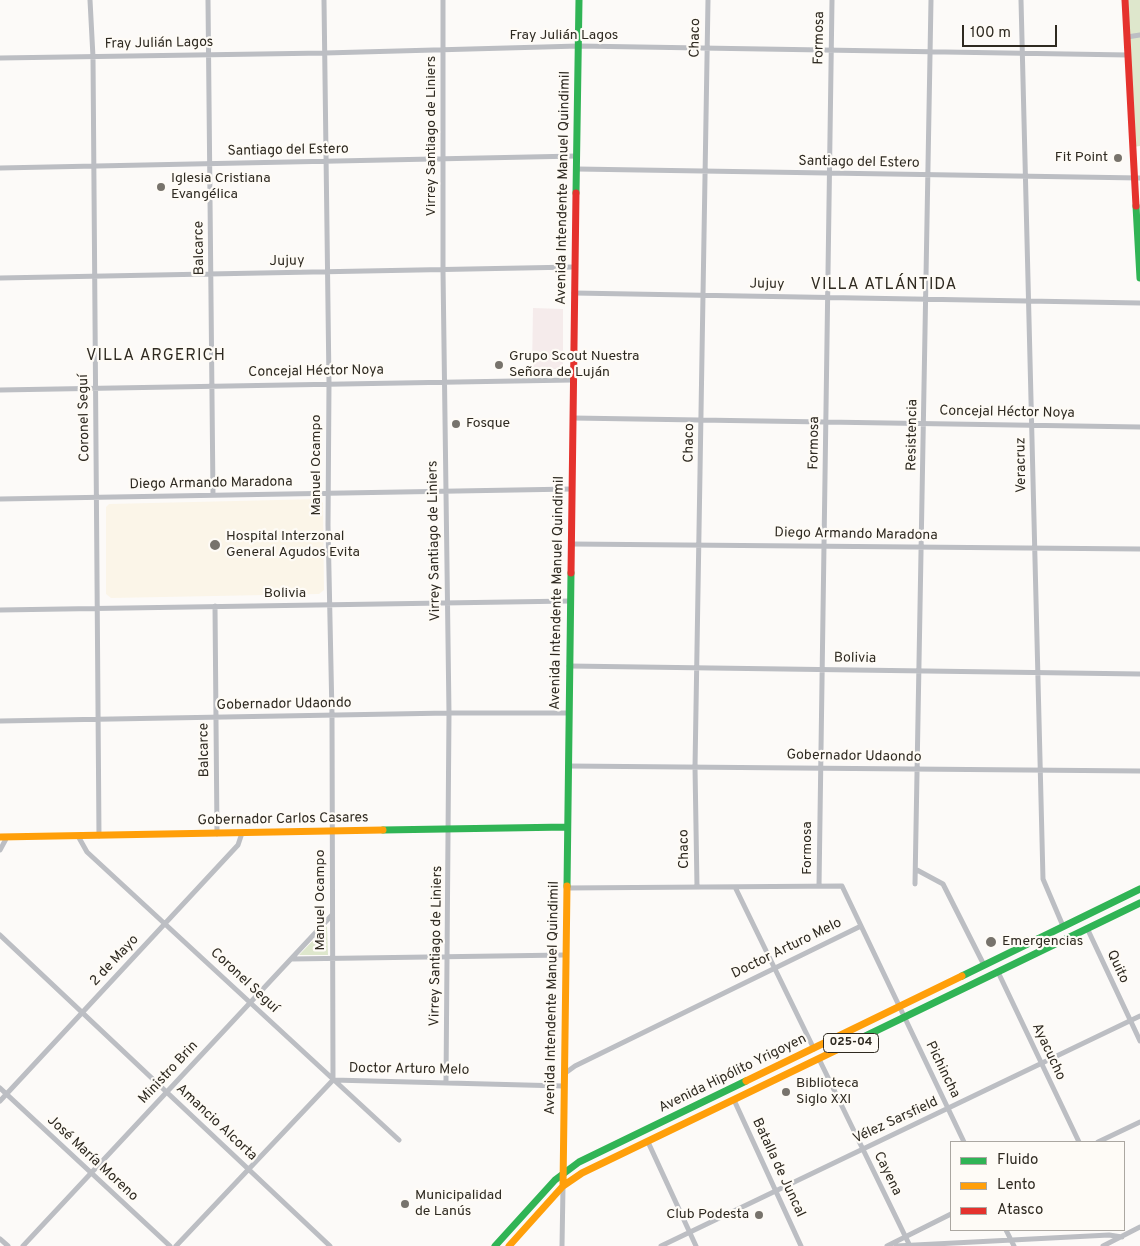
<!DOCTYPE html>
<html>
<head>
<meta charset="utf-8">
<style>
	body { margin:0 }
	#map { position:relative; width:1140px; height:1246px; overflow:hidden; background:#fcfaf8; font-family:Overpass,sans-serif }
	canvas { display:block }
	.legend { position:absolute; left:950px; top:1141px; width:175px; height:90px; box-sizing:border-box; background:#fefbf6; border:1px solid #aba7a1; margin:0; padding:6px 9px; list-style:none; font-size:15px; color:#2f2a21 }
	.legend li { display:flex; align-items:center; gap:10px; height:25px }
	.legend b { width:25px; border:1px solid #aba7a1 }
	.scale { position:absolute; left:962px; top:25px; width:95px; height:22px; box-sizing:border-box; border:2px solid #2f2a21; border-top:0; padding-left:6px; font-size:15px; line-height:18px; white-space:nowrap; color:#2f2a21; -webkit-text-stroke:4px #fefbf6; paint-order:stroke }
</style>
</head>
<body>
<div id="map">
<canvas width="1140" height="1246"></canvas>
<ul class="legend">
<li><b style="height:6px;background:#30b455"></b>Fluido</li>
<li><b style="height:6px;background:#ff9f0a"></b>Lento</li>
<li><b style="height:6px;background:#e5322d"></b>Atasco</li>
</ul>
<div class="scale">100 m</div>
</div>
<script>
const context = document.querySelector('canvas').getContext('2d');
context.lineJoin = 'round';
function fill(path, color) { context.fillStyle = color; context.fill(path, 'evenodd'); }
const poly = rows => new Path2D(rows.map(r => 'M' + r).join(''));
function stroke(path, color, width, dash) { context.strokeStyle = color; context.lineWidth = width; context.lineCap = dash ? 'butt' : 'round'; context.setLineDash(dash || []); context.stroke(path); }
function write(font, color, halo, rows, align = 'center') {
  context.font = font + ' Overpass,sans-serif'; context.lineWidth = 4.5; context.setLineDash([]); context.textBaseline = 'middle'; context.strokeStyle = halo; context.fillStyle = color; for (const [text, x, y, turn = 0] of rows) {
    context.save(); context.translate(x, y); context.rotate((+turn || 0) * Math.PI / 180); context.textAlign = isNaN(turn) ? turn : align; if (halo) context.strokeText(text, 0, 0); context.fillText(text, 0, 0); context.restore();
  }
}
fill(poly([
	[533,308,563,309,563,364,560,369,532,369]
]), '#f5ebeb');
fill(poly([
	[320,499,323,503,324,590,319,594,111,598,106,594,106,507,109,504]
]), '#fbf5e8');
fill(poly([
	[1125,0,1140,0,1140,146,1133,147],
	[327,926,328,955,299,955]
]), '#dee7cc');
stroke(poly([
	[90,0,93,57,99,836],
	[208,0,213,495],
	[324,0,329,383,328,525,332,715,333,1080],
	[443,0,443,271,449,713,446,1082],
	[1021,0,1043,879,1063,926],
	[1127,37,1140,35],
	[0,58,325,53,579,46,1128,55],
	[0,168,577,156],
	[577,169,1140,178],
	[0,278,574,267],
	[574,293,1140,303],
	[0,390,572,380],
	[573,418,1140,427],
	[0,499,572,489],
	[571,544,1140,549],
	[215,606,217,834],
	[0,610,570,601],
	[569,666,1140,674],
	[0,721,449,713,569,713],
	[568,766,1140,771],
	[78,836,87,852,399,1140],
	[0,850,7,837],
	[917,870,943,884,984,965],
	[915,884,931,0],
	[819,886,832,0],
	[697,887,695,767,708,0],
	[735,887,814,1049],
	[566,888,842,886,964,1142],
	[1087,928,1140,1041],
	[0,935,330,1246],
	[291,959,565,955],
	[998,972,1079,1142],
	[819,1059,910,1246],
	[564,1074,575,1066,861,926],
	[0,1088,170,1246],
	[734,1100,801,1246],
	[0,1101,238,845,242,833],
	[648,1142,696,1246],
	[1098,1142,1140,1122],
	[1006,1230,1014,1246],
	[0,1239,8,1246],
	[23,1246,332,915],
	[176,1246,333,1080,563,1086],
	[562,1246,563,1187],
	[661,1246,1140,1016],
	[887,1246,951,1214],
	[896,1246,1109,1235,1122,1237],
	[1103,1246,1140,1227]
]), '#bcbec3', 5);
stroke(poly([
	[576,193,579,0],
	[1136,206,1140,278],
	[383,830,567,827],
	[567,886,571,573],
	[962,976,1140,889],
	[853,1042,1140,903],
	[495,1246,555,1180,579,1162,746,1081]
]), '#30b455', 7);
stroke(poly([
	[0,837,383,830],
	[746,1081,962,976],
	[563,1186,567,886],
	[509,1246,563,1186,582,1173,853,1042]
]), '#ff9f0a', 7);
stroke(poly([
	[1125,0,1136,206],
	[571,573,576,193]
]), '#e5322d', 7);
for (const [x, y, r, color] of [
	[1118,158,5,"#77736c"],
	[161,187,5,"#77736c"],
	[499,365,5,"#77736c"],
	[456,424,5,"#77736c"],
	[215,545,6,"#77736c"],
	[991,942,6,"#77736c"],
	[786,1092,5,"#77736c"],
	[405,1204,5,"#77736c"],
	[759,1215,5,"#77736c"]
]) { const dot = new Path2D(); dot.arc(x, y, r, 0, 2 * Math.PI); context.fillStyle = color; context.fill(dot); stroke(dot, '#fefbf6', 2); }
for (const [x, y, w] of [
	[851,1043,55]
]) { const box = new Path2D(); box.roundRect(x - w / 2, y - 9.5, w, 19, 4); context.fillStyle = '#fefbf6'; context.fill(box); stroke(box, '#2f2a21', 1); }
write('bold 12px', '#2f2a21', null, [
	["025-04",851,1043]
]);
write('14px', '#2f2a21', '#fefbf6', [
	["Fray Julián Lagos",564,36],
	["Chaco",696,38,-89],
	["Formosa",820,38,-89],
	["Fray Julián Lagos",159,44,-1],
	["Virrey Santiago de Liniers",432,136,-90],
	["Santiago del Estero",288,151,-1],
	["Santiago del Estero",859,163,1],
	["Avenida Intendente Manuel Quindimil",564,188,-89],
	["Balcarce",200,248,-91],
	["Jujuy",287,262,-1],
	["Jujuy",767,285,1],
	["Concejal Héctor Noya",316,372,-1],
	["Concejal Héctor Noya",1007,413,1],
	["Coronel Seguí",85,418,-91],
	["Resistencia",913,435,-89],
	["Chaco",690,443,-89],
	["Formosa",815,443,-89],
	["Manuel Ocampo",317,465,-90],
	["Veracruz",1022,465,-91],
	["Diego Armando Maradona",211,484,-1],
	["Diego Armando Maradona",856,535,1],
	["Virrey Santiago de Liniers",435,541,-91],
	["Avenida Intendente Manuel Quindimil",558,593,-89],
	["Bolivia",285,594],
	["Bolivia",855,659,1],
	["Gobernador Udaondo",284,705,-1],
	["Balcarce",205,750,-91],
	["Gobernador Udaondo",854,757,1],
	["Gobernador Carlos Casares",283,820,-1],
	["Formosa",808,848,-90],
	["Chaco",685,849,-91],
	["Manuel Ocampo",321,900,-90],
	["Virrey Santiago de Liniers",437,946,-89],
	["Doctor Arturo Melo",787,949,-26],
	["2 de Mayo",115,961,-47],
	["Quito",1117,967,65],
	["Coronel Seguí",244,981,43],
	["Avenida Intendente Manuel Quindimil",553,998,-89],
	["Ayacucho",1048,1052,65],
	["Doctor Arturo Melo",409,1070,1],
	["Pichincha",942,1070,64],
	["Ministro Brin",169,1073,-47],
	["Avenida Hipólito Yrigoyen",733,1074,-26],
	["Vélez Sarsfield",896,1121,-25],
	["Amancio Alcorta",216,1123,43],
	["José María Moreno",92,1159,43],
	["Batalla de Juncal",778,1168,65],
	["Cayena",887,1174,64]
]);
write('14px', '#2f2a21', '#fefbf6', [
	["Fit Point",1108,158,"right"],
	["Iglesia Cristiana",171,179],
	["Evangélica",171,195],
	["Grupo Scout Nuestra",509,357],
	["Señora de Luján",509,373],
	["Fosque",466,424],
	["Hospital Interzonal",226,537],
	["General Agudos Evita",226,553],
	["Emergencias",1002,942],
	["Biblioteca",796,1084],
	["Siglo XXI",796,1100],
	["Municipalidad",415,1196],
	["de Lanús",415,1212],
	["Club Podesta",749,1215,"right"]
], 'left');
context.letterSpacing = '1px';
write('16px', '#2f2a21', '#fefbf6', [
	["VILLA ATLÁNTIDA",884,286],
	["VILLA ARGERICH",156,357]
]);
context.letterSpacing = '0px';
</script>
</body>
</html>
